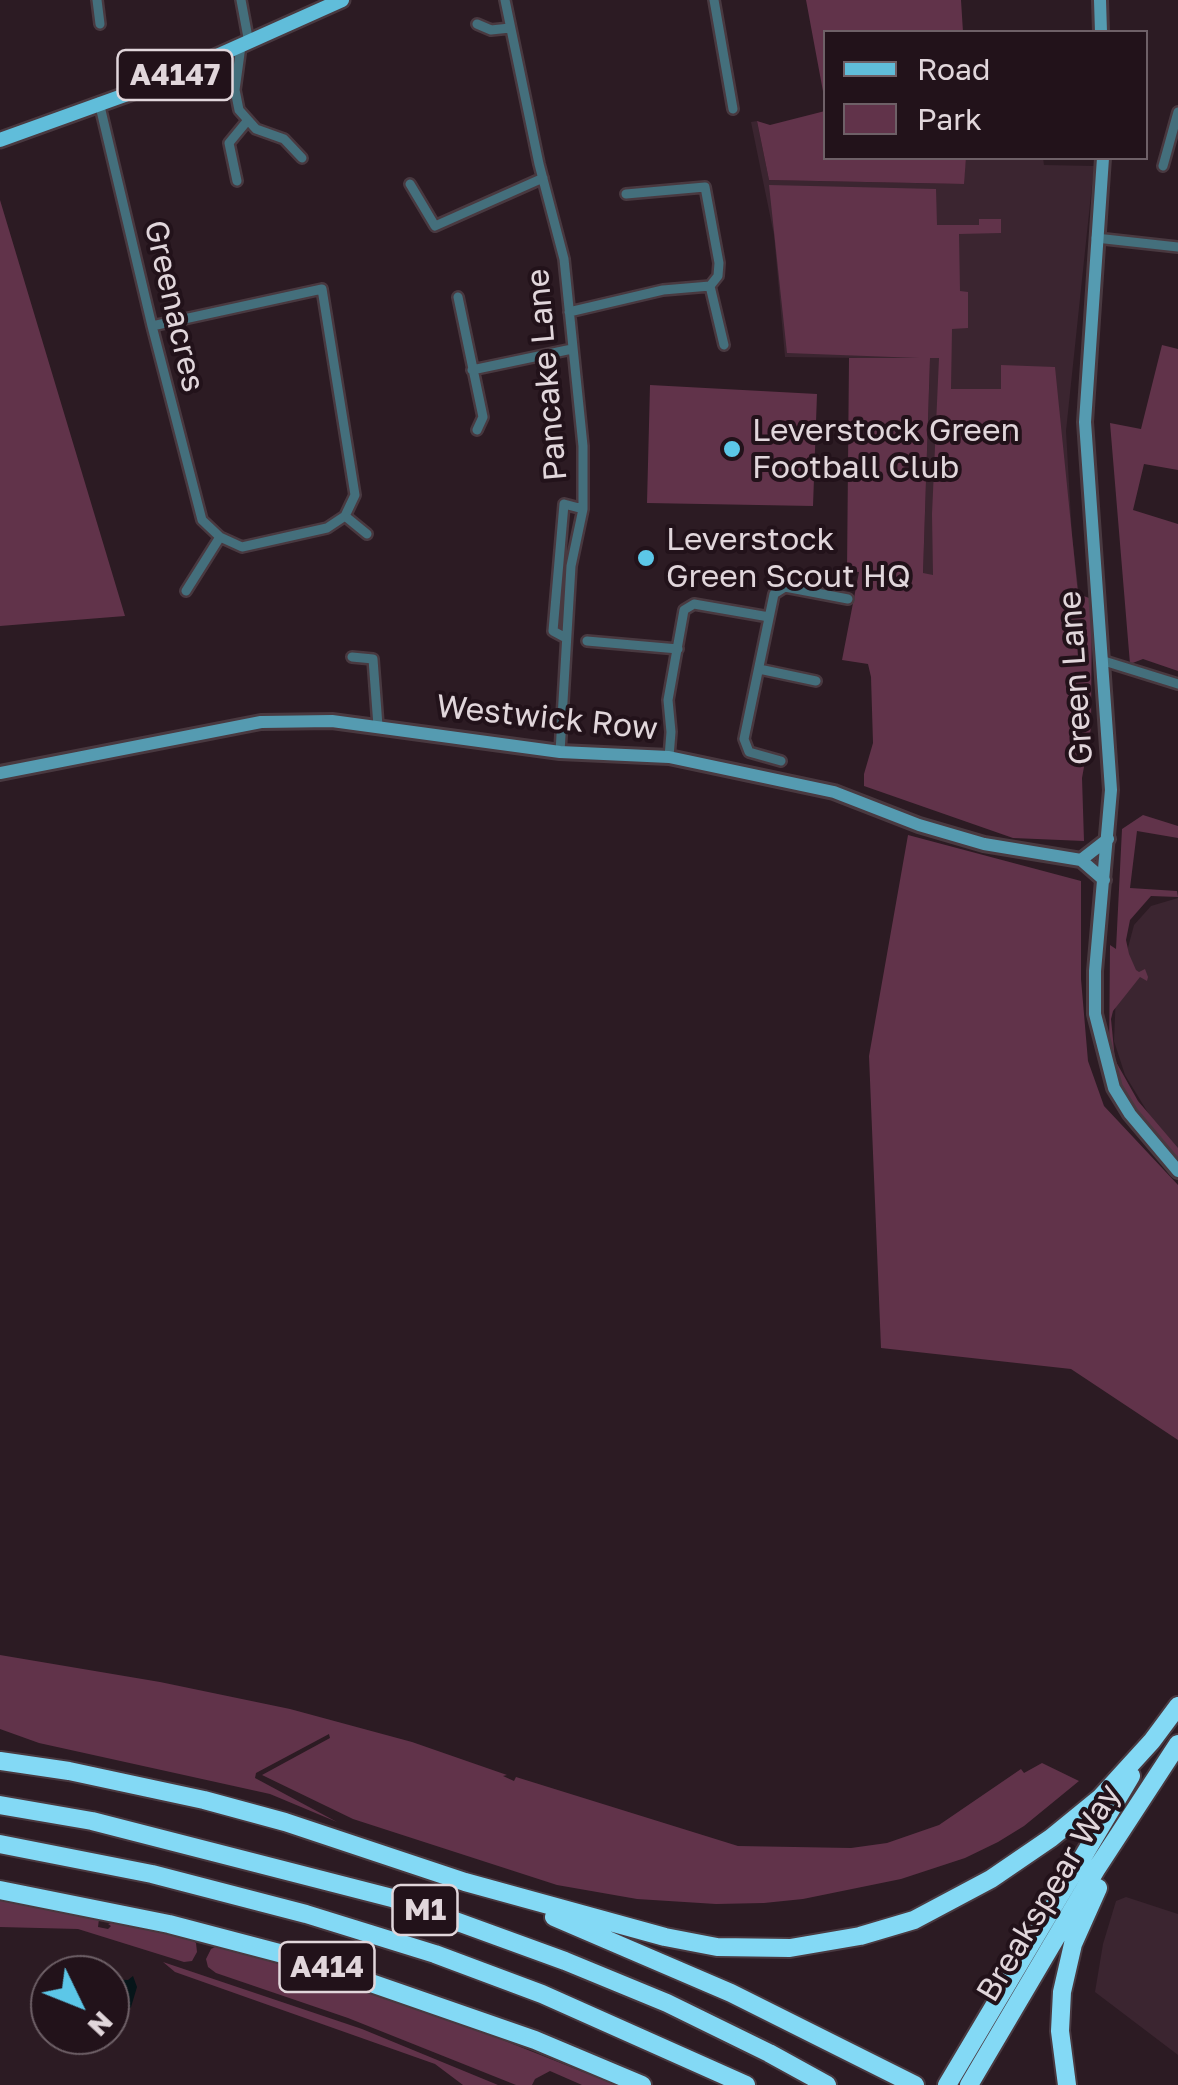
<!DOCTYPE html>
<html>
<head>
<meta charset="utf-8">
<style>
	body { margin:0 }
	#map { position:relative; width:1178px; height:2085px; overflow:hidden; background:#2c1b23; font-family:"Golos Text",sans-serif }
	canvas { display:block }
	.legend { position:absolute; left:823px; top:30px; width:325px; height:130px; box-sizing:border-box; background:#22121a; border:2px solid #6e6067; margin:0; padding:12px 18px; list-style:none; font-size:30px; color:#e1d6db }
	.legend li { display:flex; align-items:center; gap:20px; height:50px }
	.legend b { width:50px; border:2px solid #6e6067 }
	.north { position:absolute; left:30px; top:1955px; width:100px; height:100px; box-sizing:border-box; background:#22121a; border:2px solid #6e6067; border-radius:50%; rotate:133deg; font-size:28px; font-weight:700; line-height:40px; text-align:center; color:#e1d6db }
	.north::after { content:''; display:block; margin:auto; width:35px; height:45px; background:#5cc7e8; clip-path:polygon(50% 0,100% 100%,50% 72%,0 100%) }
</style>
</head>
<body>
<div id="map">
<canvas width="1178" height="2085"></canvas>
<ul class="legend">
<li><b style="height:12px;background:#60bdda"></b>Road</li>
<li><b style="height:28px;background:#61334a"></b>Park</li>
</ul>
<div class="north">N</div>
</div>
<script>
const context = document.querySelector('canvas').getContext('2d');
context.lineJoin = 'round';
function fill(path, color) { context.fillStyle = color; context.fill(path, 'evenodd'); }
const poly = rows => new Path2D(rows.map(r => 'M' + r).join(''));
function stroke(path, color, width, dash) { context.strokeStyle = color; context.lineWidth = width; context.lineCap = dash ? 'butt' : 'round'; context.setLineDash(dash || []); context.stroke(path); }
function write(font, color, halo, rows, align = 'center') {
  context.font = font + ' "Golos Text",sans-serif'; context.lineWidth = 8; context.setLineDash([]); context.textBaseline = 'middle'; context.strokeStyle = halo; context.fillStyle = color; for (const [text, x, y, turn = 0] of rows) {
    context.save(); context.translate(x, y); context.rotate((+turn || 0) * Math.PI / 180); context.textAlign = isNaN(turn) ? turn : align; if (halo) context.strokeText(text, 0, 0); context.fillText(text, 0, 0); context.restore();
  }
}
fill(poly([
	[757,121,769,180,963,184,966,158,1043,158,1044,165,1094,166,1066,431,1072,536,1079,595,923,574,930,359,785,357,774,235,751,122],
	[1178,898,1178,1150,1153,1121,1125,1075,1114,1041,1116,993,1134,925,1151,906],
	[1126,1897,1178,1914,1178,2055,1095,1992,1103,1944,1116,1901]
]), '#3b2530');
fill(poly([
	[806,0,961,0,963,32,826,32,825,102],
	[825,111,826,158,966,158,964,184,769,180,757,121,770,125],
	[769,185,936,189,937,225,979,225,979,219,1001,219,1001,233,959,234,960,291,968,292,968,328,952,329,951,389,1001,389,1001,365,1055,367,1078,594,1092,599,1091,728,1082,778,1084,841,1013,838,864,786,864,774,873,743,871,677,868,664,842,660,859,572,847,571,849,358,919,358,787,353],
	[930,358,939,358,932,514,933,575,923,573],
	[0,200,125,616,0,626],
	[1162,345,1178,349,1178,470,1144,464,1133,510,1178,524,1178,671,1143,659,1130,664,1110,423,1141,429],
	[650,385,817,394,813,506,647,503],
	[1143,815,1178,826,1178,838,1137,831,1130,888,1177,891,1178,897,1151,896,1130,920,1126,940,1129,954,1136,970,1139,972,1145,969,1148,977,1147,981,1140,977,1113,1011,1111,1019,1115,1060,1138,1101,1178,1148,1178,1163,1142,1126,1121,1092,1109,1060,1110,945,1116,949,1122,829],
	[908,835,1081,881,1081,979,1088,1061,1104,1106,1178,1185,1178,1440,1071,1369,881,1348,869,1056],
	[0,1655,160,1682,290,1709,412,1742,507,1775,503,1776,514,1781,516,1777,738,1846,851,1848,887,1843,939,1825,1021,1769,1024,1773,1042,1763,1079,1781,1024,1826,998,1842,965,1858,901,1879,803,1899,764,1903,716,1904,637,1899,557,1885,353,1819,262,1775,330,1738,329,1734,256,1773,255,1778,337,1822,270,1794,39,1743,0,1729],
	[0,1900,99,1919,98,1927,108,1929,111,1926,108,1924,114,1922,190,1938,196,1943,197,1952,192,1961,184,1962,78,1929,0,1927],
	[219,1945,445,2017,616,2085,582,2085,550,2071,535,2079,532,2085,516,2085,348,2018,216,1973,208,1967,206,1959,211,1949],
	[163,1962,362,2029,498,2085,463,2085,435,2064,175,1972]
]), '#61334a');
fill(poly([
	[133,1976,137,1987,131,2007,110,2018,110,1979,128,1980]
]), '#061519');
const street = poly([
	[97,0,100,24],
	[241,0,249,43],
	[505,0,539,164,564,259,583,446,583,509,571,566,560,752],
	[714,0,733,109],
	[477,24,491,30,510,28],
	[241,46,235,90,239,110,256,129,284,139,302,158],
	[99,102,152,326,202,520,220,537,242,547,327,528,345,516,355,495,322,289,152,326],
	[1163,166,1178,112],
	[237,181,229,143,248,120],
	[410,184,435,226,543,178],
	[626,194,705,187,719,263,718,276,710,286,724,345],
	[1096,238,1178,247],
	[458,297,483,417,477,430],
	[569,312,663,290,710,286],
	[472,370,572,349],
	[345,516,367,534],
	[186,591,220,537],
	[566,638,553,631,564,504,583,509],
	[587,641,678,649],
	[352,657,373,659,378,726],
	[1104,661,1178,684],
	[759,669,816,681],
	[669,757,671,732,668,700,684,610,694,604,769,617],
	[781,761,749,752,744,739,774,594,785,587,848,599]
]);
const secondary = poly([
	[1100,0,1101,32],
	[1103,158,1085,422,1111,790,1095,971,1095,1014,1114,1088,1130,1114,1178,1171],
	[0,773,261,722,332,721,560,752,669,757,834,792,919,825,984,844,1081,860,1104,880],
	[1081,860,1108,839]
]);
const primary = poly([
	[0,140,150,86,342,0]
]);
const highway = poly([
	[0,1761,69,1771,204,1800,285,1822,465,1882,665,1937,717,1947,790,1948,860,1936,914,1920,991,1879,1051,1838,1100,1798,1152,1741,1178,1706],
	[0,1805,92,1821,392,1898,565,1961,667,2003,769,2053,827,2085],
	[0,1844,152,1874,306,1914,435,1954,542,1994,746,2085],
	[0,1890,169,1924,302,1959,535,2040,642,2085],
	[554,1917,731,1993,915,2085],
	[947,2085,1131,1776],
	[969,2085,1097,1868,1178,1744],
	[1067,2085,1060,2031,1062,1992,1073,1944,1098,1888]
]);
stroke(street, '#493940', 14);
stroke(secondary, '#493940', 18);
stroke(primary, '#493940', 19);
stroke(highway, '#493940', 22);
stroke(street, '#446f7c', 9);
stroke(secondary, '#559bb1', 12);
stroke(primary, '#60bdda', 14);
stroke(highway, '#83d9f5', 18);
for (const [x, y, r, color] of [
	[732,449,10,"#5cc7e8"],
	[646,558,10,"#5cc7e8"]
]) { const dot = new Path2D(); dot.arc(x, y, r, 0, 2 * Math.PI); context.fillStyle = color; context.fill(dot); stroke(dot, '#22121a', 4); }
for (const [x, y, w] of [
	[175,75,115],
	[425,1910,65],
	[327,1967,95]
]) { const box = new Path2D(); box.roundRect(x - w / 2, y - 25, w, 50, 8); context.fillStyle = '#22121a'; context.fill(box); stroke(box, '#e1d6db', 2.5); }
write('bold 30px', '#e1d6db', null, [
	["A4147",175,75],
	["M1",425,1910],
	["A414",327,1967]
]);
write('32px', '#e1d6db', '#22121a', [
	["Greenacres",174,306,77],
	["Pancake Lane",547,375,-95],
	["Green Lane",1076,678,-94],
	["Westwick Row",547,718,6],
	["Breakspear Way",1049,1893,-59]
]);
write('32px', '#e1d6db', '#22121a', [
	["Leverstock Green",752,431],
	["Football Club",752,468],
	["Leverstock",666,540],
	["Green Scout HQ",666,577]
], 'left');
</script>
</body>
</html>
